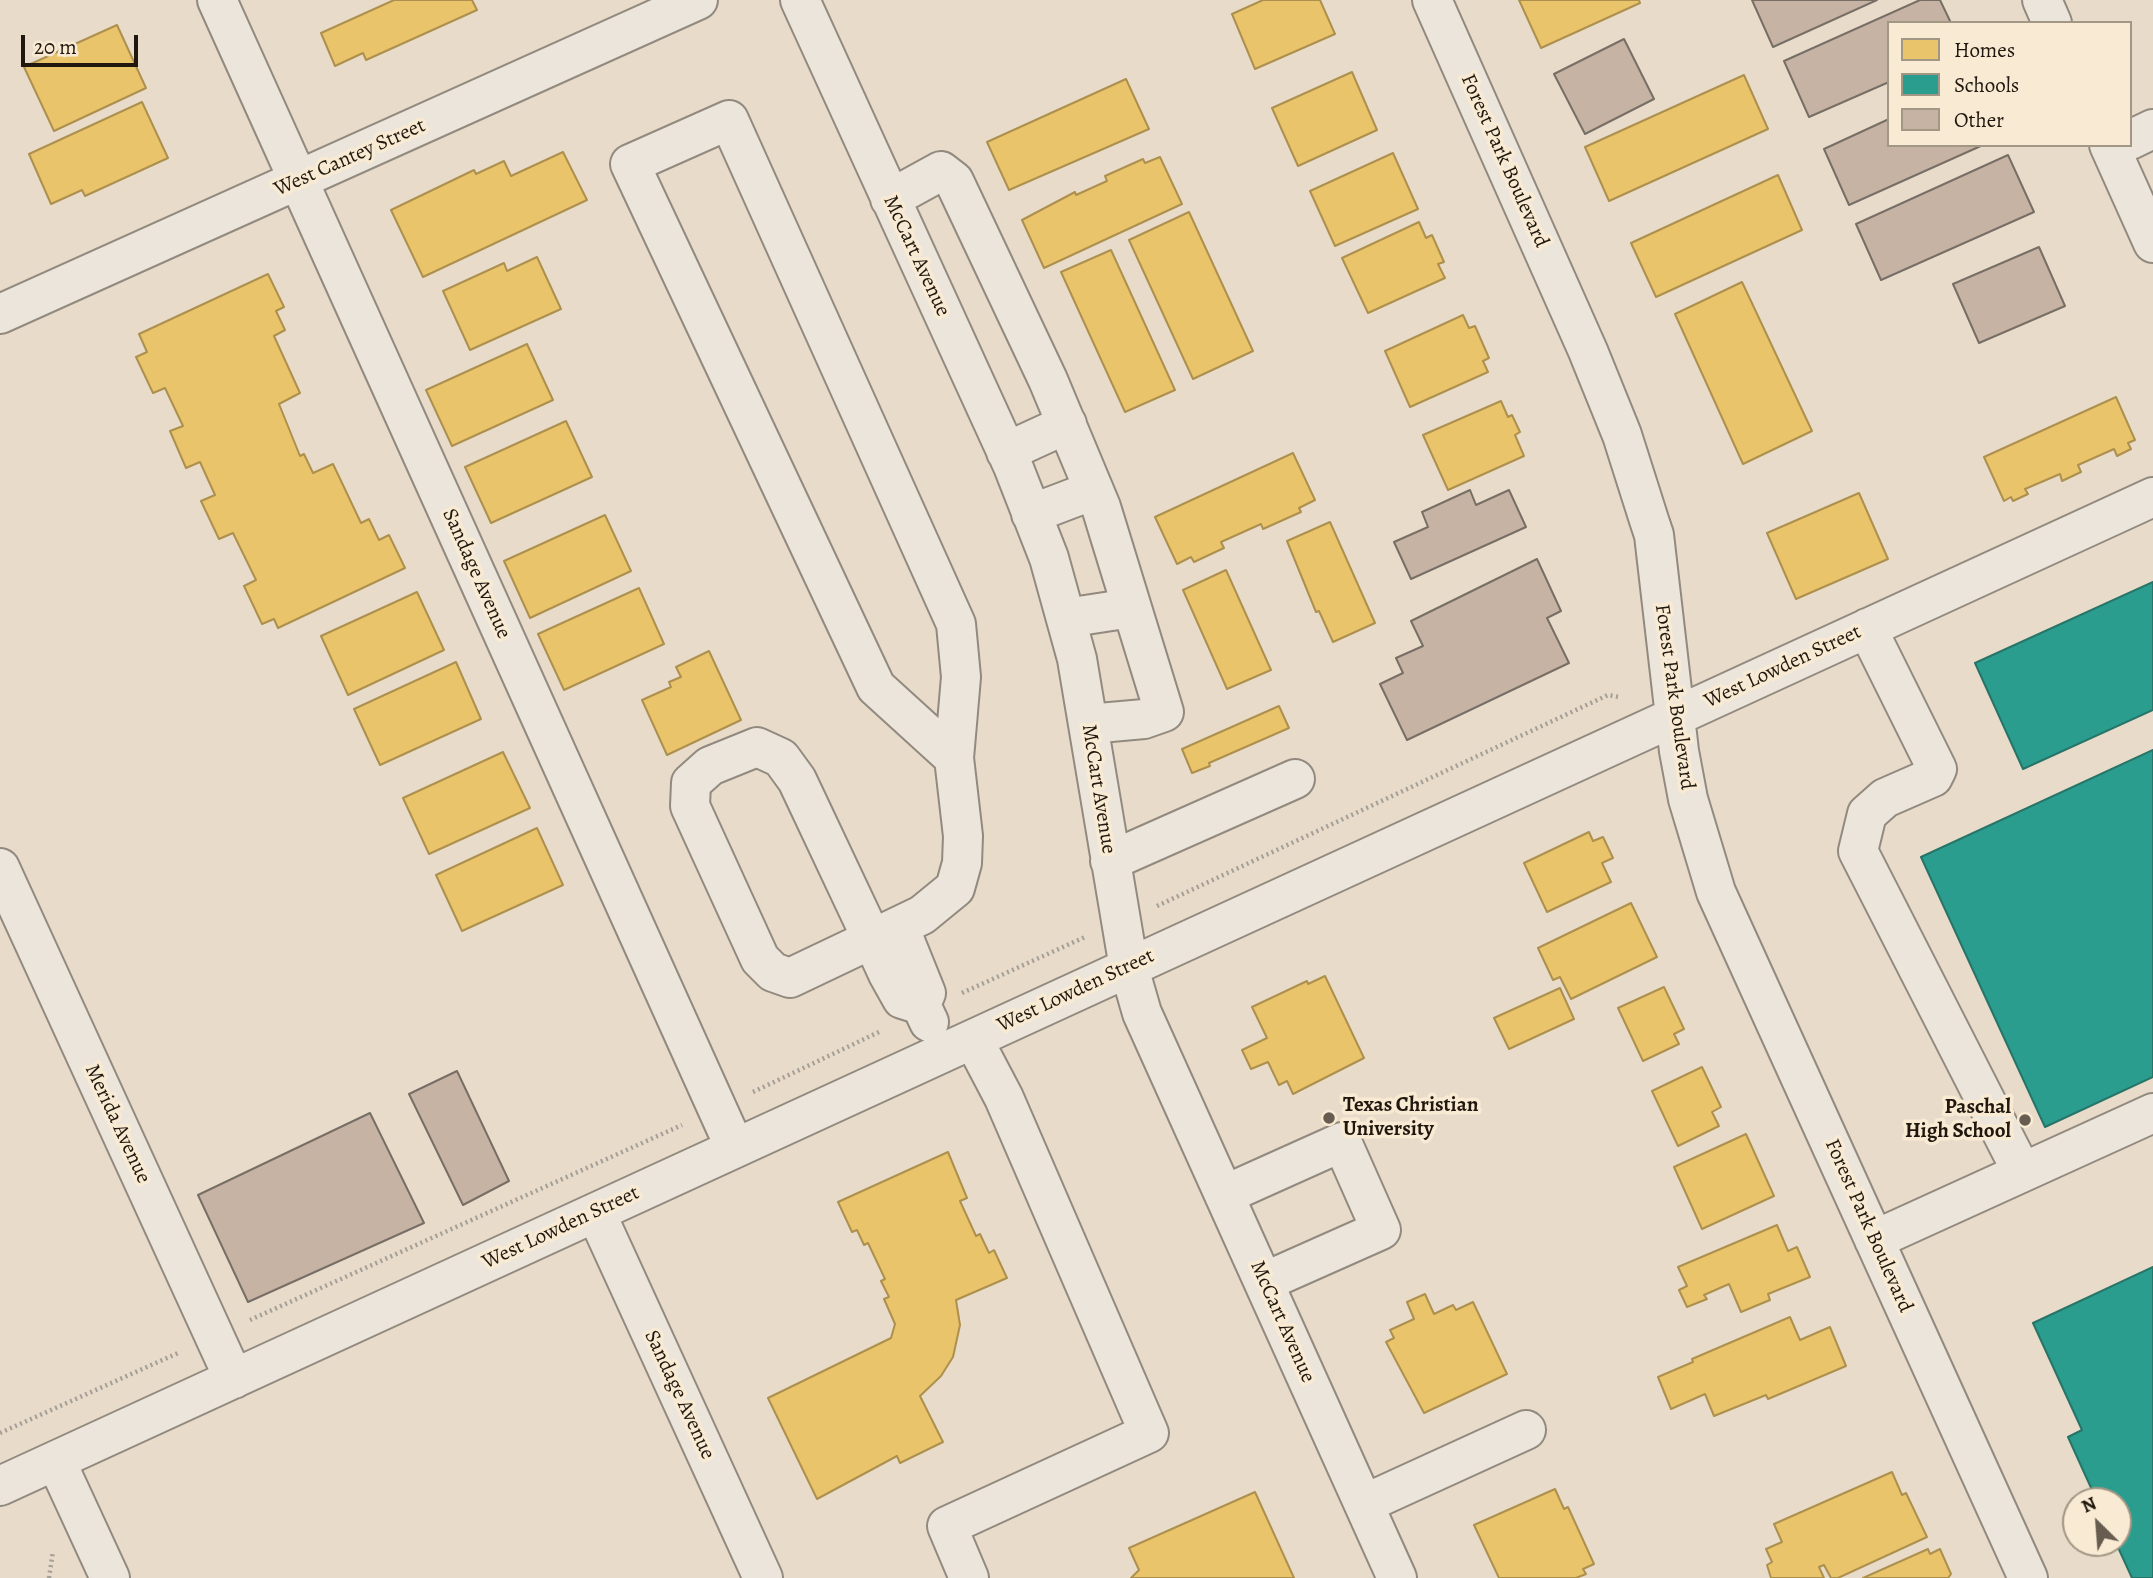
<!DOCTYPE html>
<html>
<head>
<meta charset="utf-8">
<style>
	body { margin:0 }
	#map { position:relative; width:2153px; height:1578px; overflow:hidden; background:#e8dbc9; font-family:Alegreya,serif }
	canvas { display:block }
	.legend { position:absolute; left:1887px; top:21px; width:245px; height:126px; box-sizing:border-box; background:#f8ead3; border:2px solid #a29684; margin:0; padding:9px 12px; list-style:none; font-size:21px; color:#20180e }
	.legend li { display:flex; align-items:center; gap:14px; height:35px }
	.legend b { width:35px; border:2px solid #a29684 }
	.north { position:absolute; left:2062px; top:1487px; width:70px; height:70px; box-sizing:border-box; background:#f8ead3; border:2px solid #a29684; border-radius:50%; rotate:335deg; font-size:19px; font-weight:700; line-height:28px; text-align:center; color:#20180e }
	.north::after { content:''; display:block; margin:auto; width:24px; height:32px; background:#665c4f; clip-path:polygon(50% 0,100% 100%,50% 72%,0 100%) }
	.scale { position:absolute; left:21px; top:35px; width:117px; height:32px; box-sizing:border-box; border:4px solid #20180e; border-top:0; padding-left:9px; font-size:21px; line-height:24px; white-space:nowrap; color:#20180e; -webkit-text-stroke:5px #f8ead3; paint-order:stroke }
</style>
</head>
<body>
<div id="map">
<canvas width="2153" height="1578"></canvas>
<ul class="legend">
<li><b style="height:19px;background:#e9c46a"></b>Homes</li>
<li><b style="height:19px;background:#2a9d8f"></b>Schools</li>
<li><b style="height:19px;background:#c7b3a4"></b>Other</li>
</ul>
<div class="north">N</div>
<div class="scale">20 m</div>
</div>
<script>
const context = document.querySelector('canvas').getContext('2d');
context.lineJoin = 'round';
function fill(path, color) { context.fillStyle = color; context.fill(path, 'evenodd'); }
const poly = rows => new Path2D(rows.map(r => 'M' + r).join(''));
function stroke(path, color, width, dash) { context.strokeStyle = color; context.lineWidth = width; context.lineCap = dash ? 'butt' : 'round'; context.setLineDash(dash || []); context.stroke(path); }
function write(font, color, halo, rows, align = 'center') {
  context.font = font + ' Alegreya,serif'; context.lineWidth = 7; context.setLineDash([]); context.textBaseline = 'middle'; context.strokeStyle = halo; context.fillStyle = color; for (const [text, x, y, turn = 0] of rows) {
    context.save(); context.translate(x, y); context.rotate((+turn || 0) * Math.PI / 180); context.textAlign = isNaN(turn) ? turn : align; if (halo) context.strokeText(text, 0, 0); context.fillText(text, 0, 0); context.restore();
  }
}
const homes = poly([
	[394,0,472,0,477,10,366,60,363,53,335,66,321,33,394,0],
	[1263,0,1320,0,1335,34,1255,69,1232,14,1263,0],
	[1519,0,1639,0,1640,3,1541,48,1519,0],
	[117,25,146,88,54,131,24,67,117,25],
	[1352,72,1377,130,1298,166,1272,108,1352,72],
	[1744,75,1768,129,1609,201,1585,147,1744,75],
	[1126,79,1149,129,1009,190,987,142,1126,79],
	[142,102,168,158,85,196,82,190,51,204,29,154,142,102],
	[563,152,587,200,423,277,391,210,474,170,476,174,504,161,511,176,563,152],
	[1393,153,1418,209,1335,246,1310,191,1393,153],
	[1160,157,1182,204,1044,268,1022,220,1075,192,1076,195,1107,181,1105,176,1143,159,1145,163,1160,157],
	[1778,175,1802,230,1656,297,1631,243,1778,175],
	[1189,212,1253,351,1193,379,1129,240,1189,212],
	[1419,222,1426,238,1432,235,1444,262,1438,264,1445,278,1368,313,1342,258,1419,222],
	[1111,250,1175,390,1125,412,1061,272,1111,250],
	[537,257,561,309,470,350,443,291,504,263,507,271,537,257],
	[268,274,284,307,276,311,285,330,274,336,300,393,279,404,300,456,304,454,313,473,333,464,361,523,369,519,379,540,389,535,405,568,278,628,274,619,262,624,244,586,256,580,233,533,219,539,201,501,215,495,200,462,186,468,170,431,183,426,165,388,153,393,136,357,147,352,139,334,268,274],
	[1742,282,1812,431,1743,464,1675,314,1742,282],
	[1463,315,1469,328,1475,326,1489,358,1483,361,1488,372,1410,407,1385,351,1463,315],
	[527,344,553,400,452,446,426,390,527,344],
	[2116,397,2135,440,2128,443,2131,449,2117,456,2114,449,2078,465,2081,472,2062,481,2060,474,2025,489,2028,494,2013,501,2011,497,2004,501,1984,457,2116,397],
	[1501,401,1508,417,1512,415,1520,432,1515,435,1524,456,1448,490,1423,435,1501,401],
	[566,421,592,477,491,523,465,467,566,421],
	[1293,453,1315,500,1299,508,1301,512,1263,529,1261,524,1221,542,1224,548,1194,562,1191,557,1177,564,1155,517,1293,453],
	[1859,493,1888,559,1796,599,1767,533,1859,493],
	[605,515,631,571,530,618,504,561,605,515],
	[1330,522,1375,623,1333,642,1319,611,1316,612,1287,541,1330,522],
	[1226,570,1271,670,1227,689,1183,590,1226,570],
	[639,588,664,644,564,690,538,634,639,588],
	[417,592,444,650,348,695,321,636,417,592],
	[709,651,741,720,667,755,642,700,671,687,669,682,681,677,676,667,709,651],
	[456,662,481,719,380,765,354,709,456,662],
	[1279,706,1289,728,1209,763,1210,766,1192,773,1182,749,1279,706],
	[503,752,530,808,429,854,403,798,503,752],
	[537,828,563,885,462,931,436,875,537,828],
	[1589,832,1593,841,1603,837,1613,858,1602,863,1611,882,1547,912,1524,863,1589,832],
	[1631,903,1657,957,1571,999,1560,977,1553,980,1538,948,1631,903],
	[1325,976,1364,1058,1293,1094,1287,1081,1279,1085,1268,1062,1251,1069,1242,1050,1267,1038,1252,1007,1307,981,1308,984,1325,976],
	[1664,987,1684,1029,1674,1034,1679,1044,1643,1061,1618,1008,1664,987],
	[1560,988,1574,1019,1509,1049,1494,1018,1560,988],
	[1702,1067,1721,1107,1712,1112,1719,1126,1678,1146,1652,1091,1702,1067],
	[1746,1134,1774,1196,1702,1229,1674,1167,1746,1134],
	[948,1152,967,1198,960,1201,976,1236,980,1234,989,1253,994,1250,1007,1278,956,1300,960,1325,953,1357,941,1376,920,1396,943,1442,900,1463,897,1456,817,1499,768,1398,891,1338,895,1324,884,1299,889,1297,881,1281,885,1279,868,1243,864,1245,857,1230,852,1232,838,1202,948,1152],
	[1777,1225,1788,1251,1797,1247,1810,1277,1768,1294,1770,1300,1741,1312,1729,1284,1704,1295,1707,1299,1687,1307,1679,1290,1687,1286,1678,1267,1777,1225],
	[1425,1294,1434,1314,1453,1305,1456,1310,1473,1302,1507,1374,1424,1413,1386,1342,1394,1338,1390,1330,1414,1319,1407,1302,1425,1294],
	[1790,1317,1800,1340,1830,1327,1846,1366,1768,1399,1766,1395,1714,1416,1705,1394,1671,1409,1658,1377,1693,1362,1692,1359,1790,1317],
	[1892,1472,1902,1495,1906,1493,1927,1537,1838,1578,1831,1578,1824,1565,1819,1567,1824,1578,1771,1578,1767,1565,1772,1562,1766,1549,1782,1542,1774,1524,1892,1472],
	[1555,1489,1564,1509,1568,1507,1594,1564,1583,1569,1586,1574,1576,1578,1499,1578,1474,1525,1555,1489],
	[1255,1492,1294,1578,1131,1578,1139,1570,1129,1548,1255,1492],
	[1928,1549,1930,1554,1940,1549,1951,1574,1948,1578,1863,1578,1928,1549]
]);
fill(homes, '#e9c46a');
stroke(homes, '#ad904e', 2);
const schools = poly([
	[2153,582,2153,710,2023,769,1975,663,2153,582],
	[2153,750,2153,1077,2045,1127,1921,857,2153,750],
	[2153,1267,2153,1578,2132,1578,2116,1543,2118,1501,2097,1501,2068,1437,2082,1430,2033,1323,2153,1267]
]);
fill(schools, '#2a9d8f');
stroke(schools, '#277568', 2);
const building = poly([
	[1752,0,1877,0,1773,47,1752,0],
	[1920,0,1940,0,1951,23,1889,23,1889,82,1809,117,1784,61,1920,0],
	[1624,39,1654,99,1585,134,1554,74,1624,39],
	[1889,119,1889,145,1983,145,1849,205,1824,149,1889,119],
	[2008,155,2034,212,1881,280,1856,224,2008,155],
	[2039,247,2065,306,1979,343,1953,284,2039,247],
	[1470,490,1476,505,1509,490,1526,527,1411,579,1394,542,1428,527,1422,512,1470,490],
	[1537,559,1561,611,1547,618,1569,663,1407,740,1380,684,1403,673,1396,658,1423,646,1411,621,1537,559],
	[457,1071,509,1181,463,1205,409,1094,457,1071],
	[370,1113,424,1223,248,1302,198,1195,370,1113]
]);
fill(building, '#c7b3a4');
stroke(building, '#776f65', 2);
const minor = poly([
	[217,0,735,1148],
	[800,0,1013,466,1049,558,1077,659,1129,968,1142,1013,1397,1578],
	[1432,0,1588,351,1622,435,1649,520,1654,535,1679,751,1688,799,1716,892,2028,1578],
	[2042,0,2052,23],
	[729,120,956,624,961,677,954,758,876,687,630,164,729,120],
	[2130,140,2153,129],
	[2109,145,2153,243],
	[890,199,941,171,954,181,1048,380,1101,507,1164,712,1144,719,1088,724],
	[0,314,698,0],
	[1006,452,1067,424],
	[1031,514,1094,490],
	[1066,618,1131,608],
	[1867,628,1937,769,1933,777,1885,798,1867,814,1858,851,2022,1172],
	[1110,861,1295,779],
	[0,868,234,1379],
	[899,926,926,993,921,1005,929,1022],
	[921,1005,902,999,888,974,872,939,797,780,781,758,757,747,710,766,691,783,690,806,760,959,773,972,790,978,872,939,922,915,955,888,962,863,963,836,954,758],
	[1224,1195,1342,1142,1381,1230,1264,1282],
	[596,1213,763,1578],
	[1874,1240,2153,1113],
	[56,1461,110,1578],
	[0,1486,2153,497],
	[1364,1504,1526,1430],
	[969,1578,947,1526,1149,1433,1004,1098,973,1039]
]);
stroke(minor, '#928a7f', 42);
stroke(poly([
	[1157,906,1608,695,1619,697],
	[962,993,1085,937],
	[753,1092,881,1031],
	[250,1320,682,1125],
	[0,1433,178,1353],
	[49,1578,53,1551]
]), '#a49f97', 4.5, [2, 3.5]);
stroke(minor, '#ebe5dc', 38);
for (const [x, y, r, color] of [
	[1329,1118,7,"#665c4f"],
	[2025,1120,7,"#665c4f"]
]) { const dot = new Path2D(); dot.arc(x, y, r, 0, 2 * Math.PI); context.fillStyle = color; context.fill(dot); stroke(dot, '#f8ead3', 2.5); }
write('21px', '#20180e', '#f8ead3', [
	["West Cantey Street",350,158,-24],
	["Forest Park Boulevard",1504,161,66],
	["McCart Avenue",916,256,65],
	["Sandage Avenue",476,574,66],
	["West Lowden Street",1783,667,-25],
	["Forest Park Boulevard",1674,697,82],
	["McCart Avenue",1098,789,81],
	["West Lowden Street",1076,991,-25],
	["Merida Avenue",117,1124,65],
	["Forest Park Boulevard",1868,1226,66],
	["West Lowden Street",561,1228,-25],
	["McCart Avenue",1282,1322,66],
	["Sandage Avenue",679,1395,65]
]);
write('bold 21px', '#20180e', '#f8ead3', [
	["Texas Christian",1343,1106],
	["University",1343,1130],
	["Paschal",2011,1108,"right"],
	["High School",2011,1132,"right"]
], 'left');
</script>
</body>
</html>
